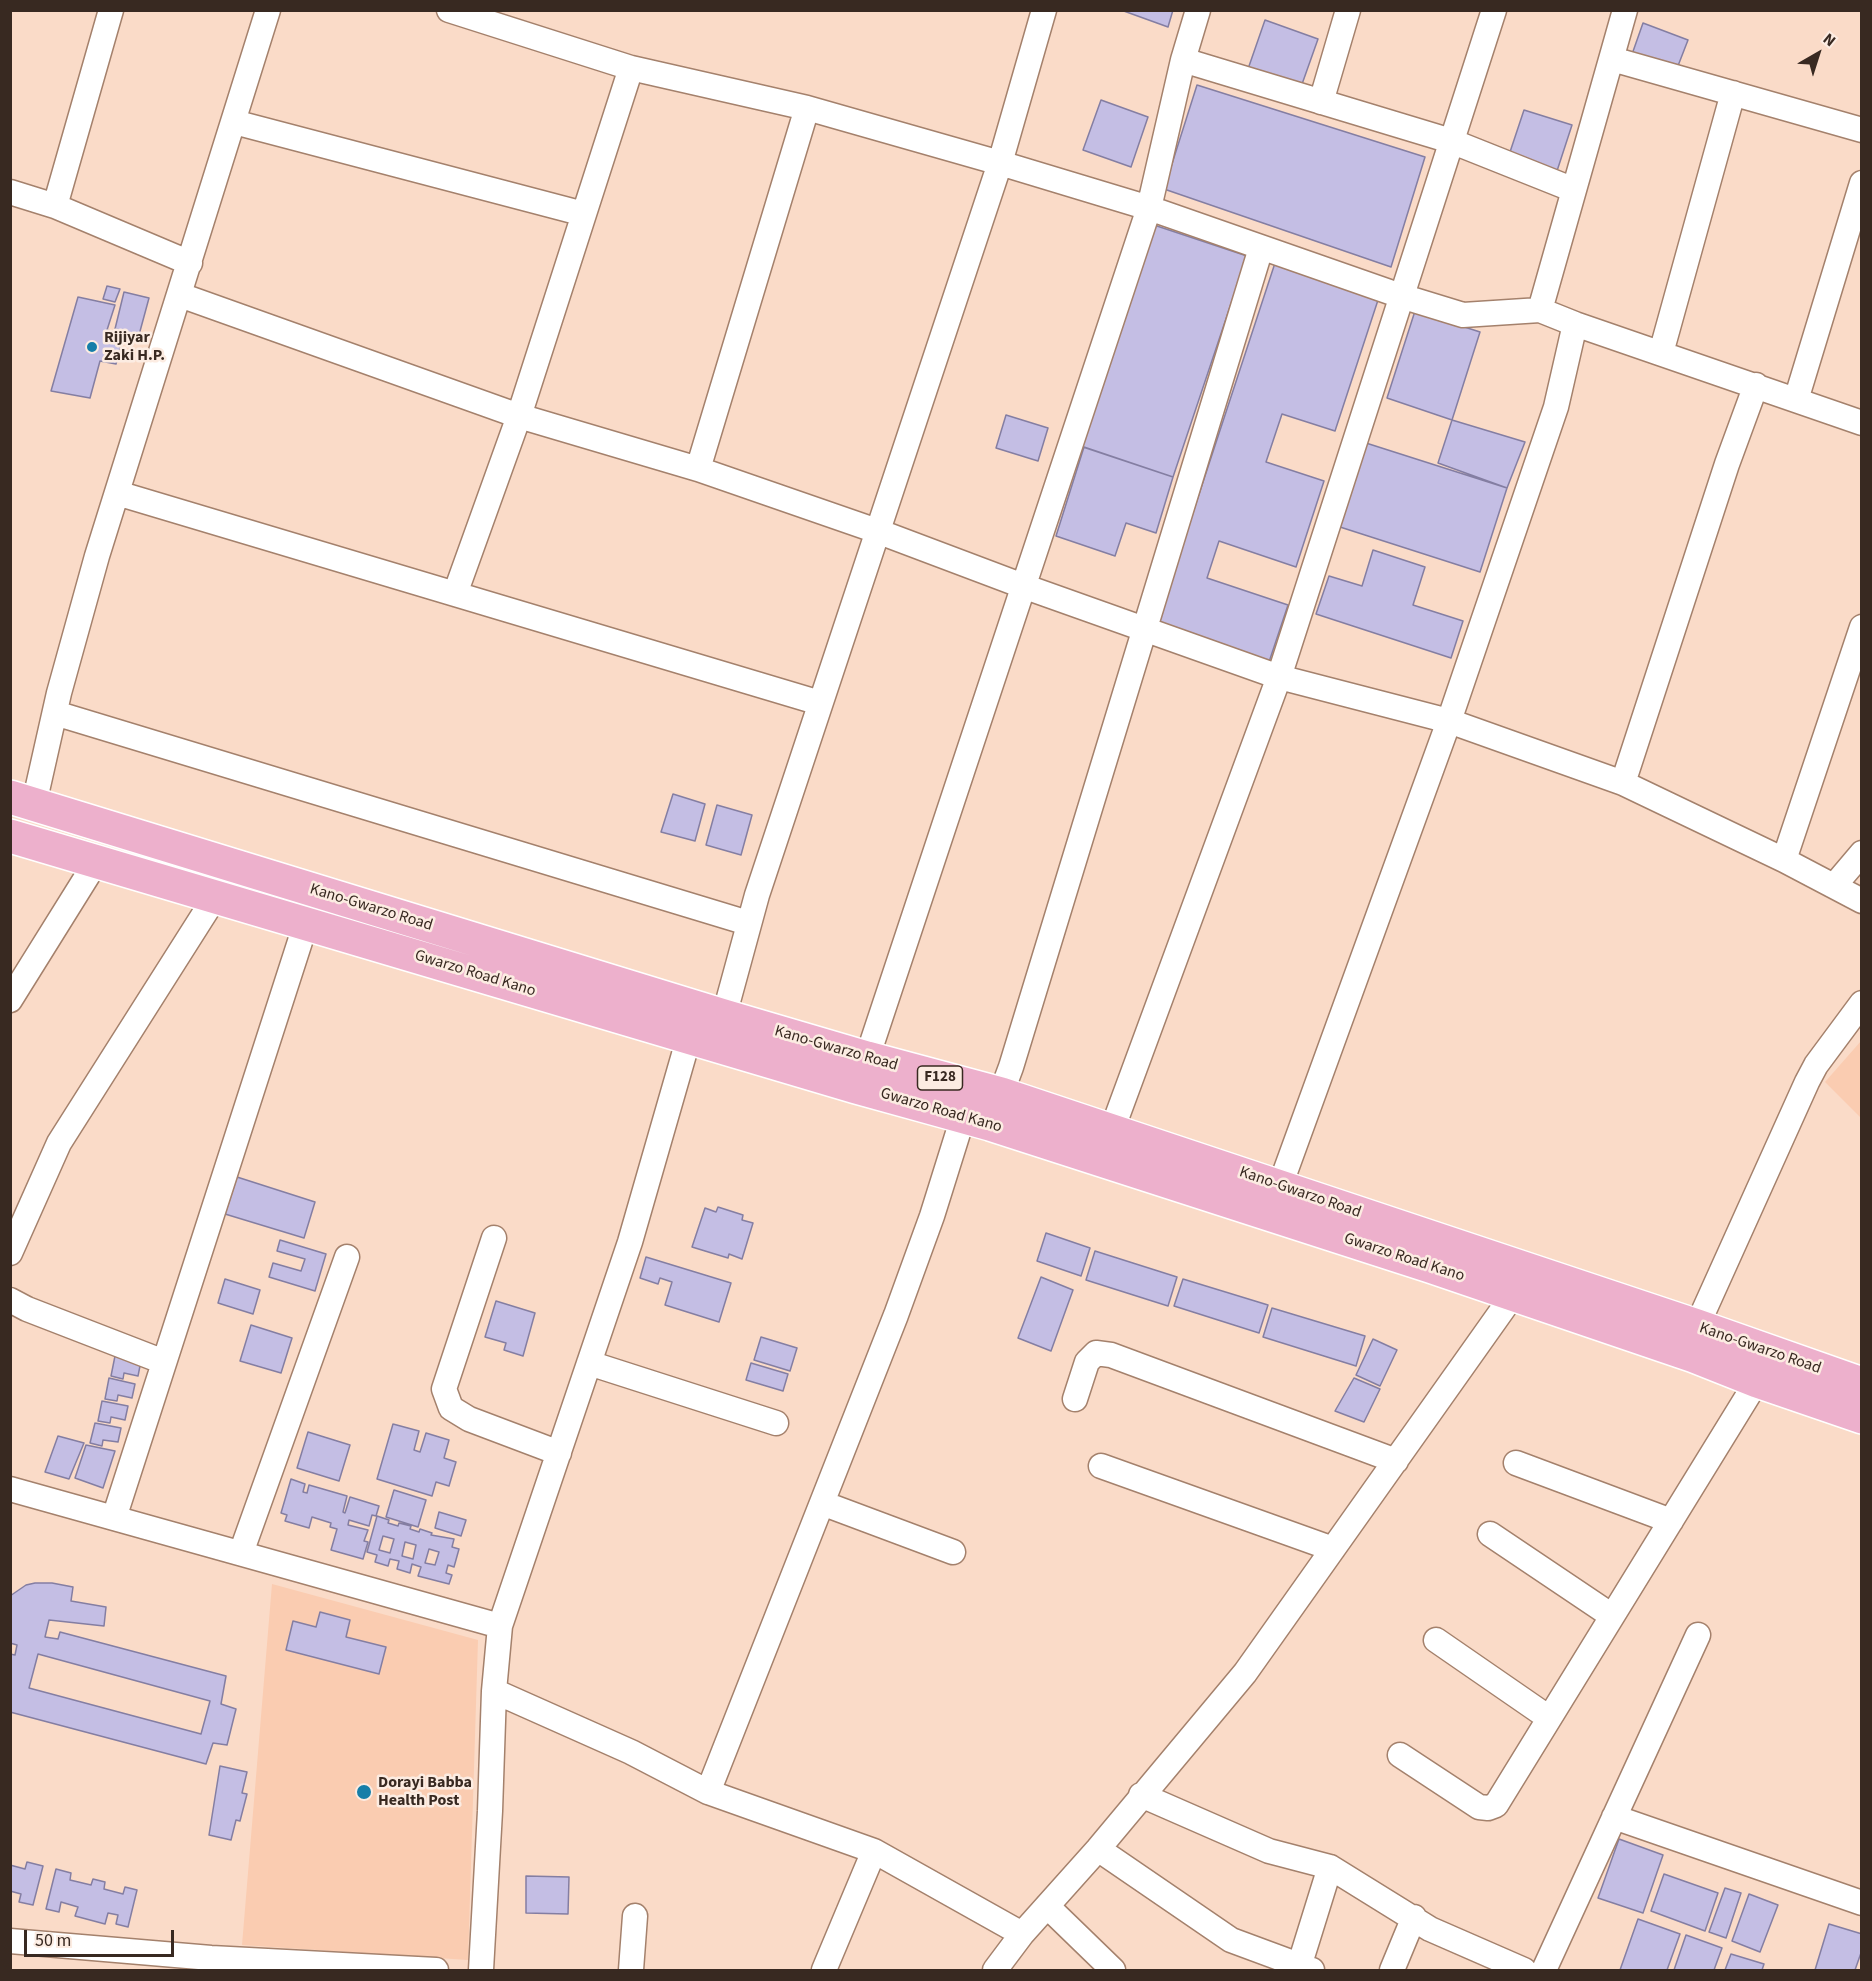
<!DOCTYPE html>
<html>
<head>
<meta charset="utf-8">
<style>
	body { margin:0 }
	#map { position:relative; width:1872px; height:1981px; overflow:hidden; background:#fadbc8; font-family:"Source Sans 3",sans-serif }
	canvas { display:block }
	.frame { position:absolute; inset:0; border:12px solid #382921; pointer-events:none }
	.north { position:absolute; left:1788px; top:24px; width:60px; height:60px; -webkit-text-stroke:4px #fcece2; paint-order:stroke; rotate:39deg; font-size:16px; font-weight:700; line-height:24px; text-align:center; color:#382921 }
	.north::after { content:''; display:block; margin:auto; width:21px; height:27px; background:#382921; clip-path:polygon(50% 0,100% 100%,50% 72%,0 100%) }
	.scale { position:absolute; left:24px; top:1930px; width:150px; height:27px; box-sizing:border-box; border:3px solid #382921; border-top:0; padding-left:8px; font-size:18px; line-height:21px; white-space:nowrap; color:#382921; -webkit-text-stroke:4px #fcece2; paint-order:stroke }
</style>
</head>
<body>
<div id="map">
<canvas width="1872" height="1981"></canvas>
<div class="frame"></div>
<div class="north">N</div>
<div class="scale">50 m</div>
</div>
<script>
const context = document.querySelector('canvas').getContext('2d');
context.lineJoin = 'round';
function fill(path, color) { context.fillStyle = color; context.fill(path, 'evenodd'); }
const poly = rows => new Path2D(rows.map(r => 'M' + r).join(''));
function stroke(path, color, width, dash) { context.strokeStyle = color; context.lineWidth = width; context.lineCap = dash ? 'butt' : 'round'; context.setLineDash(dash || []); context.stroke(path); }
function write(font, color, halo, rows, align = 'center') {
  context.font = font + ' "Source Sans 3",sans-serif'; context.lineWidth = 5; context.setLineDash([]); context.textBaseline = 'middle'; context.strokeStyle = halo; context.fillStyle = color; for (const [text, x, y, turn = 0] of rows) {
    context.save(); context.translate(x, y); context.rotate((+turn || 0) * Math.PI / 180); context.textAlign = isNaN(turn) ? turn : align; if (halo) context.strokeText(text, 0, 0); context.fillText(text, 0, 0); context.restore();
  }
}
fill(poly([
	[1861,1041,1861,1118,1825,1082],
	[272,1584,478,1640,468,1960,242,1945]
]), '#faccb1');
const building = poly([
	[1121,10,1173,10,1168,27,1121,10],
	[1265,20,1318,39,1301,87,1248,69,1265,20],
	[1643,23,1688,40,1676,71,1630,60,1643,23],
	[1197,85,1425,157,1391,267,1164,189,1197,85],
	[1101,100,1148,117,1131,167,1083,150,1101,100],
	[1524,110,1572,125,1556,174,1508,158,1524,110],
	[1151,224,1247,256,1173,477,1077,445,1151,224],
	[1275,263,1379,297,1335,431,1282,414,1266,462,1324,481,1296,567,1219,541,1207,578,1288,605,1269,662,1156,625,1275,263],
	[107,286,120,289,115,302,103,299,107,286],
	[124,292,149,298,139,335,115,329,124,292],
	[78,297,115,305,107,330,124,334,116,364,100,361,90,398,51,391,78,297],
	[1415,311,1480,332,1452,420,1387,398,1415,311],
	[1006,415,1048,428,1038,461,996,448,1006,415],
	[1452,420,1525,442,1507,488,1438,463,1452,420],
	[1366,443,1507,488,1480,572,1340,527,1366,443],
	[1084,447,1173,477,1156,533,1126,523,1115,556,1056,536,1084,447],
	[1373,550,1425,567,1413,605,1463,621,1451,658,1316,614,1329,576,1362,586,1373,550],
	[673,794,705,804,695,841,661,832,673,794],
	[717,805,752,815,741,855,706,845,717,805],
	[237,1177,315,1202,304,1238,225,1214,237,1177],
	[718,1207,743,1215,742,1220,753,1223,742,1259,729,1254,728,1258,692,1247,705,1208,716,1212,718,1207],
	[1046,1233,1090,1248,1081,1276,1037,1261,1046,1233],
	[280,1240,326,1254,315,1291,269,1277,273,1263,301,1271,305,1259,277,1251,280,1240],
	[1095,1251,1177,1277,1168,1306,1086,1280,1095,1251],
	[646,1257,731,1283,719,1322,665,1305,672,1282,660,1278,658,1284,640,1278,646,1257],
	[1041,1277,1073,1290,1051,1351,1018,1338,1041,1277],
	[225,1279,260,1290,253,1314,218,1303,225,1279],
	[1183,1279,1268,1305,1259,1333,1174,1306,1183,1279],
	[496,1301,535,1313,523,1356,504,1350,506,1343,485,1337,496,1301],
	[1272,1308,1365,1336,1356,1366,1263,1337,1272,1308],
	[251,1325,292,1338,281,1373,240,1361,251,1325],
	[761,1337,797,1348,790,1371,754,1360,761,1337],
	[1373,1339,1397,1350,1380,1386,1356,1375,1373,1339],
	[115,1356,141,1361,138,1376,124,1373,123,1379,111,1376,115,1356],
	[751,1363,788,1374,783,1391,746,1380,751,1363],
	[109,1378,135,1384,132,1398,118,1395,117,1401,105,1399,109,1378],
	[1354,1378,1380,1389,1364,1422,1335,1411,1354,1378],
	[102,1401,128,1406,125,1420,111,1417,110,1423,98,1421,102,1401],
	[95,1423,121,1428,118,1442,103,1440,102,1446,90,1443,95,1423],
	[393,1424,419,1431,414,1450,420,1452,426,1433,449,1440,444,1458,456,1462,449,1486,436,1482,432,1496,377,1479,393,1424],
	[308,1432,350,1445,339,1481,297,1468,308,1432],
	[58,1436,84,1443,69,1479,45,1472,58,1436],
	[86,1445,115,1451,103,1488,75,1478,86,1445],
	[291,1479,305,1484,303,1492,307,1493,309,1485,347,1496,343,1512,345,1513,350,1497,379,1506,376,1516,372,1515,369,1526,349,1520,348,1525,368,1530,364,1541,368,1542,363,1559,331,1550,337,1529,330,1527,331,1523,312,1517,309,1528,285,1521,287,1515,281,1513,291,1479],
	[394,1490,426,1500,418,1527,386,1517,394,1490],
	[439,1512,466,1520,461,1536,435,1528,439,1512],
	[377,1516,389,1520,388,1523,398,1526,399,1523,411,1526,410,1529,419,1532,420,1529,432,1533,431,1535,454,1539,452,1547,459,1549,454,1567,448,1565,446,1573,452,1575,449,1584,418,1576,421,1567,412,1564,410,1573,397,1569,399,1561,390,1559,388,1566,375,1562,377,1555,367,1552,377,1516],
	[383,1536,394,1539,390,1553,379,1550,383,1536],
	[405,1542,416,1545,413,1559,402,1556,405,1542],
	[429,1549,439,1552,435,1565,425,1563,429,1549],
	[35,1583,52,1583,73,1587,71,1601,106,1607,104,1626,49,1620,45,1637,58,1639,60,1632,226,1676,221,1704,236,1709,227,1745,213,1743,206,1764,10,1712,10,1654,15,1655,17,1645,10,1643,10,1596,26,1585,35,1583],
	[38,1654,210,1701,201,1734,29,1688,38,1654],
	[320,1612,350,1620,346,1637,386,1647,379,1674,286,1650,293,1621,316,1627,320,1612],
	[220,1766,247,1772,242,1793,247,1794,240,1821,236,1820,231,1840,209,1835,220,1766],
	[1619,1839,1663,1855,1643,1913,1598,1898,1619,1839],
	[27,1862,43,1866,33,1905,19,1902,21,1894,10,1891,10,1865,25,1869,27,1862],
	[56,1869,71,1873,70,1880,91,1885,93,1879,105,1882,104,1889,123,1894,125,1887,137,1890,128,1927,116,1924,118,1915,108,1913,105,1924,75,1916,78,1907,61,1902,59,1912,46,1909,56,1869],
	[1664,1874,1718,1893,1705,1931,1651,1911,1664,1874],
	[526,1876,569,1877,568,1914,526,1913,526,1876],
	[1725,1888,1741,1893,1726,1938,1709,1932,1725,1888],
	[1749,1894,1778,1905,1760,1952,1732,1941,1749,1894],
	[1638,1919,1680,1934,1667,1970,1620,1970,1638,1919],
	[1829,1924,1862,1934,1862,1950,1855,1970,1815,1970,1829,1924],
	[1686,1935,1722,1948,1714,1970,1674,1970,1686,1935],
	[1731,1954,1764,1964,1762,1970,1725,1970,1731,1954]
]);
fill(building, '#c4bee4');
stroke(building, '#847ea2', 1.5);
const street = poly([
	[449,10,631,68,807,108,1000,163,1149,208,1401,296,1463,315,1540,310,1575,324,1556,407,1449,721,1280,1186],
	[1612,59,1862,130],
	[1183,60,1451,141,1574,190],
	[1321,102,1348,10],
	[234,122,584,214],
	[10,192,55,206,190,263],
	[55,206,111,10],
	[180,295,519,416,698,469,877,531,1023,586,1279,677,1449,721,1623,783,1784,860,1862,901],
	[1540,310,1625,10],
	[1575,324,1862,423],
	[1661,353,1733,93],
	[1796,400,1862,183],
	[698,469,807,108],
	[117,493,820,703],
	[455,594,519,416,631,68],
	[55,713,748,923],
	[1623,783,1727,464,1756,385],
	[34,804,59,693,97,556,268,10],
	[1784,860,1862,627],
	[1834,886,1862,853],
	[10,1000,96,862],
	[724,1016,757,895,1000,163,1044,10],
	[867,1058,1149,208,1183,60,1198,10],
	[1001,1094,1011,1067,1261,248],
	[1112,1130,1279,677,1494,10],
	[494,1238,444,1389,451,1408,469,1419,559,1453],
	[10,1253,59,1143,215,897],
	[10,1300,27,1309,164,1362],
	[1697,1326,1807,1082,1816,1065,1862,1003],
	[589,1363,776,1423],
	[1075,1399,1087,1362,1096,1353,1111,1355,1396,1461],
	[1516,1463,1671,1521],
	[1101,1466,1333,1549],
	[10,1489,500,1626],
	[822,1503,953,1552],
	[114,1518,306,923],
	[1490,1534,1612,1616],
	[241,1553,347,1257],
	[1436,1640,1549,1718],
	[494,1691,631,1752,708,1792,874,1851,1022,1934],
	[1400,1755,1479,1807,1488,1808,1496,1805,1757,1381],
	[708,1792,896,1315,932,1216,963,1117],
	[1141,1795,1269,1851,1330,1867,1430,1929,1524,1970],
	[1614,1817,1862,1903],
	[1098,1849,1231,1940,1312,1970],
	[1047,1906,1113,1970],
	[10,1941,211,1958,436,1970],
	[481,1970,490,1811,494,1691,500,1626,630,1242,689,1037],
	[631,1970,635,1916],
	[824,1970,874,1851],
	[995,1970,1022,1934,1098,1849,1245,1673,1513,1295],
	[1298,1970,1330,1867],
	[1392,1970,1414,1917],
	[1544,1970,1698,1635]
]);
const primary = poly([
	[10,797,724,1016,867,1058,1001,1094,1697,1326,1862,1384],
	[10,836,856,1087,990,1124,1430,1266,1694,1356,1757,1381,1862,1417]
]);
stroke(street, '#a4816c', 27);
stroke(primary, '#fff', 36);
stroke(street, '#fff', 24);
stroke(primary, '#edb0cc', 33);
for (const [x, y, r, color] of [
	[92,347,6,"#167ea8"],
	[364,1792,8,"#167ea8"]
]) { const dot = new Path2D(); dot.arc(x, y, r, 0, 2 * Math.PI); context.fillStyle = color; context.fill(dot); stroke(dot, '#fcece2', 2); }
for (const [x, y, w] of [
	[940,1078,45]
]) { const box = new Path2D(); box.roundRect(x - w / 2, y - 12, w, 24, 4.5); context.fillStyle = '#fcece2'; context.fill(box); stroke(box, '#382921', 1.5); }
write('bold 15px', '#382921', null, [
	["F128",940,1078]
]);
write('bold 16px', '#382921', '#fcece2', [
	["Rijiyar",104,338],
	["Zaki H.P.",104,356],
	["Dorayi Babba",378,1783],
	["Health Post",378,1801]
], 'left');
write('16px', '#382921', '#fcece2', [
	["Kano-Gwarzo Road",371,908,17],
	["Gwarzo Road Kano",475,974,17],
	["Kano-Gwarzo Road",836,1049,16],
	["Gwarzo Road Kano",941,1111,16],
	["Kano-Gwarzo Road",1300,1193,19],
	["Gwarzo Road Kano",1404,1258,18],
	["Kano-Gwarzo Road",1760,1349,19]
]);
</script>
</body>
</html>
